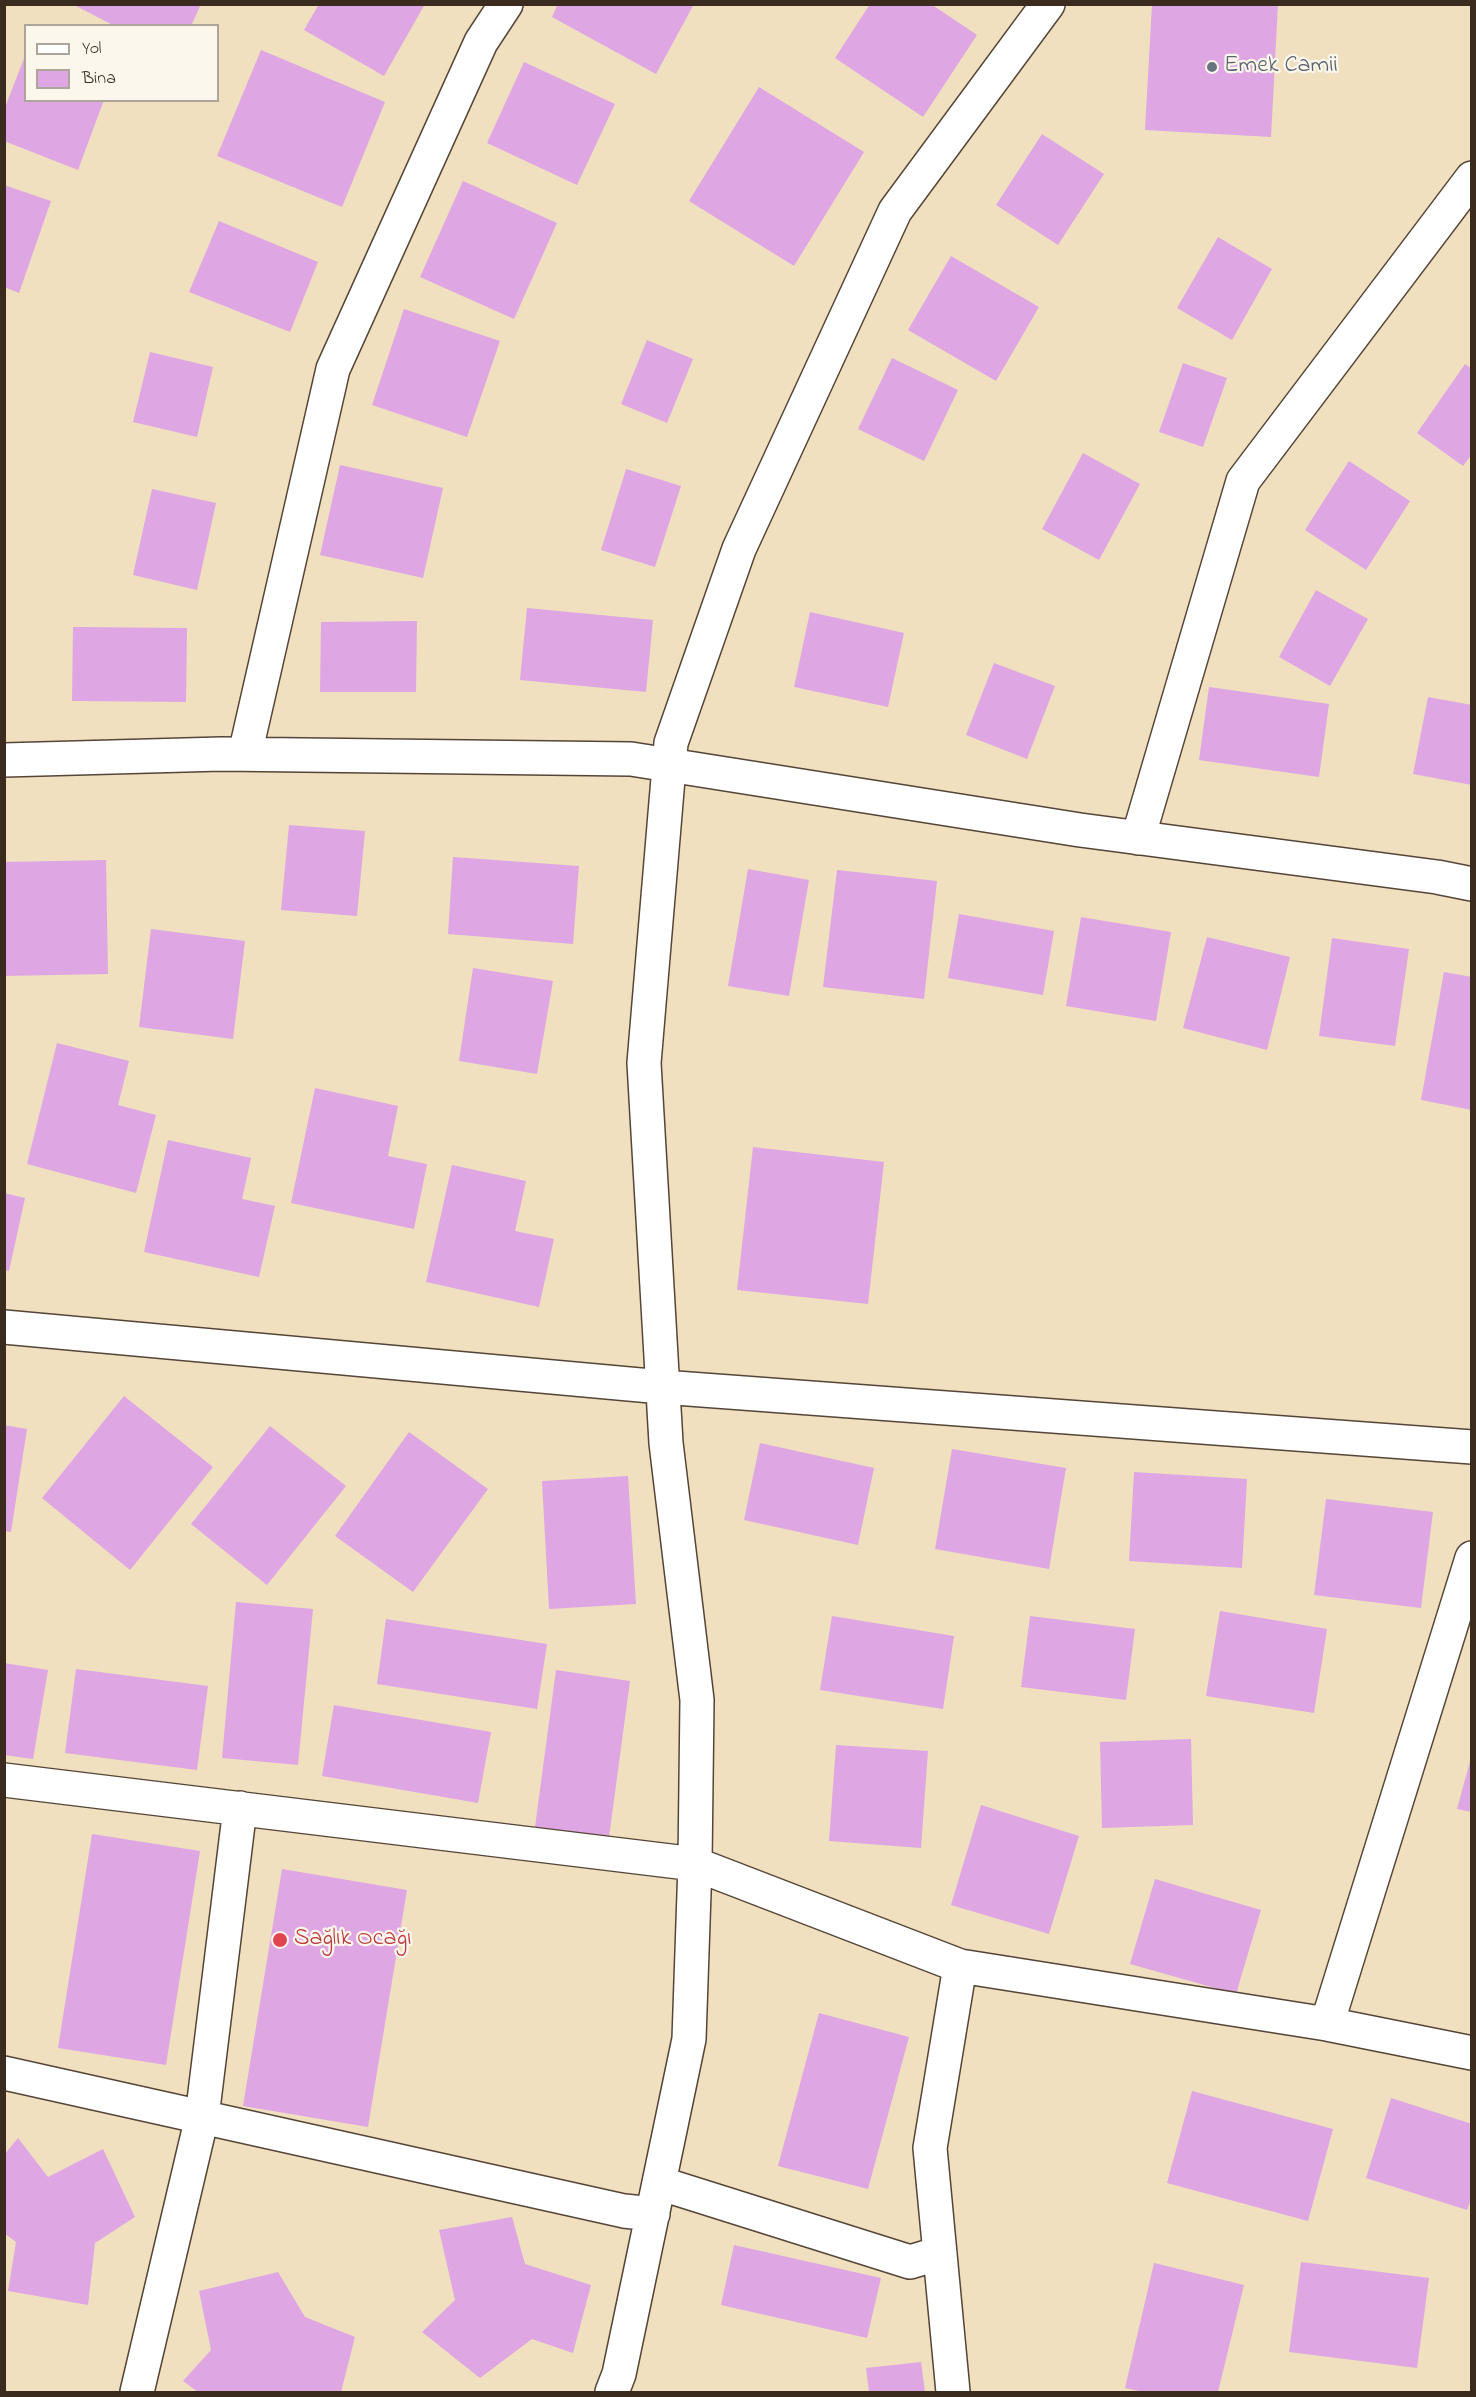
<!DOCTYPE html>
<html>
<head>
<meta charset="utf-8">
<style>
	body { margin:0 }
	#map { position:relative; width:1476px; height:2397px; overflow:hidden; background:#f0e0c0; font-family:"Indie Flower",sans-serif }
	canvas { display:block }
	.frame { position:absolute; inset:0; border:6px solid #3b2a1e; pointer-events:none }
	.legend { position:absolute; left:24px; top:24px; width:195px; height:78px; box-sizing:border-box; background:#fbf7ec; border:2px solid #aea59a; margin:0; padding:8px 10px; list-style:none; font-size:18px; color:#3b2a1e }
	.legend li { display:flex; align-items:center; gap:12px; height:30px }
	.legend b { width:30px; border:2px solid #aea59a }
</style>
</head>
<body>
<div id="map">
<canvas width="1476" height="2397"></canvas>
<div class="frame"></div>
<ul class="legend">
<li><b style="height:8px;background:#fff"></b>Yol</li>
<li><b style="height:16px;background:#dea6e3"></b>Bina</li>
</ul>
</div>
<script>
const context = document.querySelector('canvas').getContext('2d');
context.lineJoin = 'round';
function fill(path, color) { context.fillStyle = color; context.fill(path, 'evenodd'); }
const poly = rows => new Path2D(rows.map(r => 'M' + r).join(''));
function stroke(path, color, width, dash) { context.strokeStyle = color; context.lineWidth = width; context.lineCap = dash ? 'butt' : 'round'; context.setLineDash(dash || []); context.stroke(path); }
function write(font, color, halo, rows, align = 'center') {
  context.font = font + ' "Indie Flower",sans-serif'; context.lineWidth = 4.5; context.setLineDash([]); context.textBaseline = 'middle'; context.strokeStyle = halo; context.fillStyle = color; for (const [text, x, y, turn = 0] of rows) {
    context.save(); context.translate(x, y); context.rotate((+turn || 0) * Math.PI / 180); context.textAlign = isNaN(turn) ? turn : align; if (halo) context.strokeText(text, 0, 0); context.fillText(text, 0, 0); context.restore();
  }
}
fill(poly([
	[72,4,201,4,191,26,115,26],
	[319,4,425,4,384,76,304,30],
	[558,4,694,4,656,74,552,17],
	[870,4,931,4,977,35,923,117,835,58],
	[1152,4,1278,4,1271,137,1145,130],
	[261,50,385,102,342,207,217,156],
	[25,56,26,100,104,100,78,170,4,141,4,110],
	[524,62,615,104,577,185,487,143],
	[759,87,864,152,794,266,689,201],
	[1042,134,1104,174,1058,245,996,205],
	[463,181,557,223,514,319,420,277],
	[4,185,51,201,19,293,4,287],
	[219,221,318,262,290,332,189,292],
	[1218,237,1272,269,1232,340,1177,308],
	[951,256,1039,307,996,381,908,330],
	[404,309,500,341,467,437,372,405],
	[647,340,693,359,667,423,621,404],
	[150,352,213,367,197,437,133,422],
	[892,358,958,390,924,461,858,429],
	[1183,363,1227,378,1203,447,1159,432],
	[1465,364,1472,369,1472,454,1463,466,1417,433],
	[1083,453,1140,484,1099,560,1042,529],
	[1349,461,1410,501,1366,570,1305,530],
	[340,465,443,488,423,578,320,555],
	[626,469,681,486,655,567,601,550],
	[152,489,216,503,197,590,133,575],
	[1316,590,1368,619,1330,686,1279,657],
	[527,608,653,620,646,692,520,680],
	[810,612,904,633,888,707,794,687],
	[417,621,416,692,320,692,321,622],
	[73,627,187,628,186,702,72,701],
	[994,663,1055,686,1027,759,966,735],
	[1209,687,1329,704,1319,777,1199,760],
	[1428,697,1472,705,1472,785,1413,774],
	[289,825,365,831,357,916,281,910],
	[453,857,579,866,573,944,448,934],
	[106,860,108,974,4,976,4,862],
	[748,869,809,880,789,996,728,986],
	[837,870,937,881,924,999,823,987],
	[959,914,1054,931,1043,995,948,978],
	[1081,917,1171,932,1156,1021,1066,1006],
	[151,929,245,941,233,1039,139,1027],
	[1207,937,1290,957,1267,1050,1183,1028],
	[1332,938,1409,949,1395,1046,1319,1036],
	[473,968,553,981,537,1074,459,1061],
	[1444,972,1472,977,1472,1110,1421,1100],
	[57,1043,129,1061,118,1105,156,1115,136,1193,27,1164],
	[315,1088,398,1106,388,1156,427,1164,414,1229,291,1203],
	[168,1140,251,1158,242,1199,275,1206,259,1277,144,1252],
	[753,1147,884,1162,868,1304,737,1290],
	[452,1165,526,1181,515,1231,554,1239,539,1307,426,1282],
	[4,1193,25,1198,9,1271,4,1270],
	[124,1396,213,1467,130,1570,42,1498],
	[4,1425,27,1429,11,1532,4,1531],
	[270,1426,346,1486,267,1585,191,1524],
	[409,1432,488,1489,413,1592,335,1536],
	[760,1443,874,1468,858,1545,744,1520],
	[952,1449,1066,1468,1049,1569,935,1549],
	[1134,1472,1247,1479,1242,1568,1129,1561],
	[628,1476,636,1604,549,1609,542,1481],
	[1326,1499,1433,1512,1421,1608,1314,1595],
	[236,1602,313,1609,298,1765,222,1758],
	[1220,1611,1327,1629,1314,1713,1206,1696],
	[832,1616,954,1636,943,1709,820,1690],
	[1030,1616,1135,1629,1126,1700,1021,1687],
	[386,1619,547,1644,537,1709,377,1684],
	[4,1663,48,1670,33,1759,4,1755],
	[76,1669,208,1686,197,1770,65,1753],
	[556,1670,630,1681,609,1837,535,1827],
	[334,1705,491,1732,478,1803,322,1776],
	[1191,1739,1193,1825,1102,1828,1100,1742],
	[836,1745,928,1751,921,1848,829,1841],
	[1472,1754,1472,1812,1457,1809],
	[981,1805,1079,1836,1049,1934,951,1905],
	[92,1834,200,1851,166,2065,58,2048],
	[282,1869,407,1890,368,2127,243,2106],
	[1155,1879,1261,1910,1236,1994,1130,1964],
	[819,2013,909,2037,868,2189,778,2166],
	[1192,2091,1333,2129,1308,2221,1167,2183],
	[1391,2098,1472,2124,1472,2197,1467,2210,1366,2178],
	[18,2138,48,2177,103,2149,135,2217,95,2243,88,2305,8,2291,16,2242,4,2233,4,2155],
	[512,2217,525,2264,591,2285,573,2353,532,2339,480,2378,422,2332,455,2300,439,2230],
	[734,2245,881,2278,867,2338,721,2305],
	[1301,2262,1429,2278,1417,2368,1289,2352],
	[1154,2263,1244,2285,1218,2392,1143,2392,1125,2388],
	[278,2272,305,2317,355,2337,341,2392,198,2392,183,2381,211,2350,199,2291],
	[921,2362,925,2392,869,2392,866,2368]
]), '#dea6e3');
const minor = poly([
	[245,754,333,369,481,42,506,4],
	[4,760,221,754,631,759,1080,830,1437,877,1472,884],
	[1138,838,1243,481,1472,178],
	[4,1327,662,1387,1472,1447],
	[4,1780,695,1864,960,1966,1327,2024,1472,2053],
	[1327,2024,1472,1558],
	[4,2073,624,2211,653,2214],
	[659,2183,910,2262,940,2253],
	[137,2392,202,2117,240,1808],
	[612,2392,619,2374,689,2039,695,1864,697,1700,666,1443,644,1063,671,743,739,549,895,211,1048,4],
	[953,2392,930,2148,960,1966]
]);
stroke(minor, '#564536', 36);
stroke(minor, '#fff', 33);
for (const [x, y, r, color] of [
	[1212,67,6,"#6b7280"],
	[280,1940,8,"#e0444e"]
]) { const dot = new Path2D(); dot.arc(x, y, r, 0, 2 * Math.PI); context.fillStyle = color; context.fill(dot); stroke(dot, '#fbf7ec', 2); }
write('24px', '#5b616d', '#fbf7ec', [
	["Emek Camii",1224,67]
], 'left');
write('24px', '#be3a42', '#fbf7ec', [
	["Sağlık Ocağı",294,1940]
], 'left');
</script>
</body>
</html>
